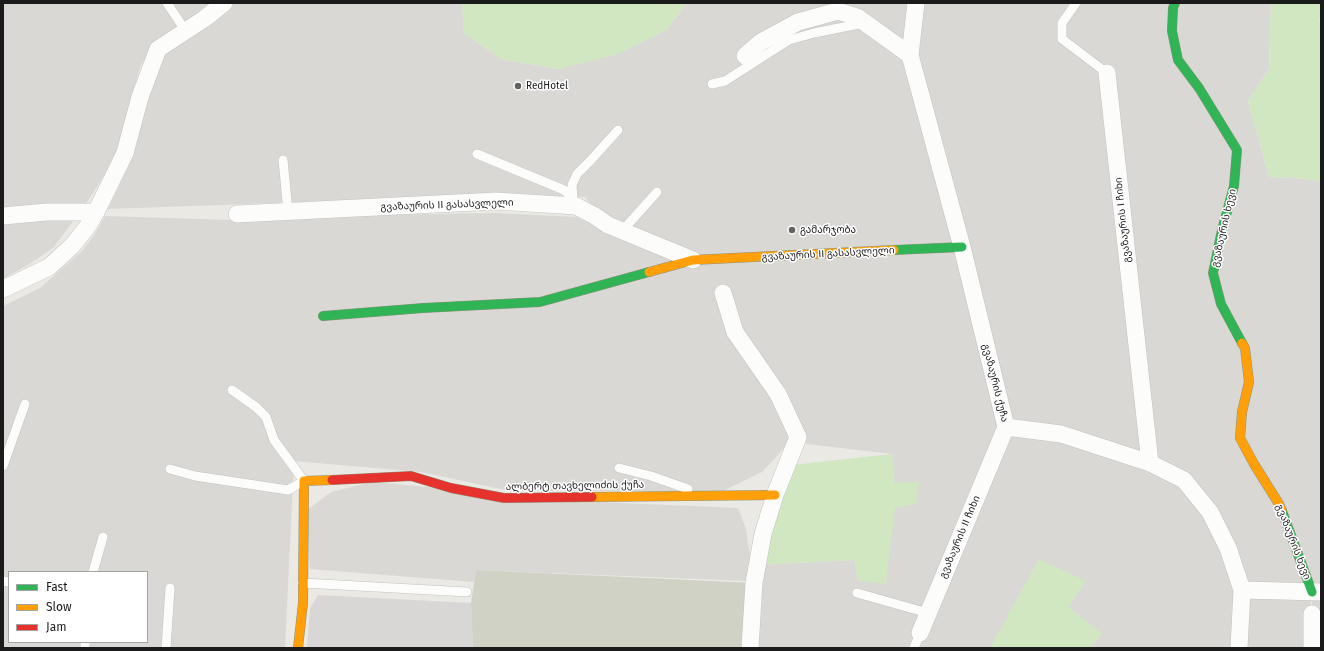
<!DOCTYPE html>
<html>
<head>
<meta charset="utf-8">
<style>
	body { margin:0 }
	#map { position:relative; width:1324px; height:651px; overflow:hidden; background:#eae9e4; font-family:"Fira Sans",sans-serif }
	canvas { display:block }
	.frame { position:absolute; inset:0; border:4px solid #1b1b1b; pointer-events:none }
	.legend { position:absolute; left:8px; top:571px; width:140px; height:72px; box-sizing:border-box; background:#fff; border:1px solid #a4a4a4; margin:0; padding:5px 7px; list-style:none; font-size:12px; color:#1b1b1b }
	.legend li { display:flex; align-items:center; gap:8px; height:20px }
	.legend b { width:20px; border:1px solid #a4a4a4 }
</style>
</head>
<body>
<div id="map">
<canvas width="1324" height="651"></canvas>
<div class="frame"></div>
<ul class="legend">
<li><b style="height:5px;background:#30b455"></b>Fast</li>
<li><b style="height:5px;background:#ff9f0a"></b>Slow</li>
<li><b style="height:5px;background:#e5322d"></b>Jam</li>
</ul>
</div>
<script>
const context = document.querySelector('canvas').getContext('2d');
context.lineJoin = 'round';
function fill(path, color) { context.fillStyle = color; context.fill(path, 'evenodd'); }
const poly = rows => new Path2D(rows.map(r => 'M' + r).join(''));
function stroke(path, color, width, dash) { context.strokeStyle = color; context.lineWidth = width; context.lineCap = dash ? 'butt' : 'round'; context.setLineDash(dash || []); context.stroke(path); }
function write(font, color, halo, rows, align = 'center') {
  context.font = font + ' "Fira Sans","Noto Sans Georgian",sans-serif'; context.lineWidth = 3; context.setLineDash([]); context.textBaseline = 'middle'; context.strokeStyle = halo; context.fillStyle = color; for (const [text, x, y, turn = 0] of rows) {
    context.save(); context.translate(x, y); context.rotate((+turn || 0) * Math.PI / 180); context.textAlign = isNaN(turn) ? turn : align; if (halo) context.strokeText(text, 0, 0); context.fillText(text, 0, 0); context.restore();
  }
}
fill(poly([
	[3,3,215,3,153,45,140,67,114,160,85,205,54,247,31,263,3,279],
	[235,3,462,3,464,33,501,59,559,69,667,30,686,3,1271,3,1269,69,1248,101,1269,177,1296,178,1318,181,1321,176,1321,648,1312,648,1312,592,1242,590,1239,648,750,648,757,565,854,560,894,483,892,454,790,442,762,472,723,491,510,491,421,472,294,461,285,648,3,648,3,306,40,288,82,251,95,234,105,216,232,220,310,216,496,213,576,217,607,231,594,209,585,197,496,195,108,209,132,159,155,74,163,54,206,25],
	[9,572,147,572,147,642,9,642],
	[372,482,596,502,738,508,746,529,751,563,747,581,476,570,474,582,310,569,307,510,331,492],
	[1243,593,1311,595,1311,648,1241,648]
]), '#d9d8d5');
fill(poly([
	[318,595,471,603,473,648,307,648,310,608]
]), '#d8d7d5');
fill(poly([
	[476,570,754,583,750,648,473,648,471,603]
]), '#d1d2c6');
fill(poly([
	[462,3,686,3,667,30,618,54,559,69,501,59,464,33],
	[1271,3,1321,3,1321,18,1319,20,1321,27,1321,176,1318,181,1296,178,1269,177,1248,101,1269,69],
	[892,454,894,483,919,482,916,504,895,508,886,584,858,581,854,560,757,565,792,465],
	[1039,559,1086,581,1069,607,1102,634,1089,648,990,648]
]), '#d1e7c2');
const lane = poly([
	[167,3,185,30],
	[1076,3,1062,23,1062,39,1107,73],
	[712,84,725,81,789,40,814,33,864,23],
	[477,154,564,190,572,197],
	[283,160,288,211],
	[573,199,572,185,577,174,591,160,618,130],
	[623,230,657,192],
	[3,466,25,404],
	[619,468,651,476,688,489],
	[170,469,195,476,288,490,304,481,274,440,266,417,256,407,232,390],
	[93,572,103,537],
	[3,581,9,582],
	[303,583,467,592],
	[857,593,928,613],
	[85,648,85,642],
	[166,648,170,588],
	[914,648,920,633]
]);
const street = poly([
	[916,3,910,55,962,247,1006,427],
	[745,56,761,42,798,22,838,11,857,17,910,55],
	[1107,73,1150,463],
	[237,214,496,201,576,206,595,216,608,225,693,260],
	[3,216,47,212,96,212],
	[3,289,49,267,72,246,88,226,96,212,125,153,140,97,158,49,204,19,224,3],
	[723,293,735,332,778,394,798,437,775,495,763,534,754,583,750,648],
	[1006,427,1061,434,1150,463,1184,480,1210,512,1228,548,1242,590,1239,648],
	[1242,590,1321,592],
	[920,633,1006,427],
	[1312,648,1312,614]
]);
const fast = poly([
	[1175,3,1173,8,1172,31,1178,60,1199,88,1237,150,1234,186,1222,230,1213,273,1221,304,1242,343],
	[894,250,962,247],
	[323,316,423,308,540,302,649,272],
	[1282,511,1312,592]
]);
const slow = poly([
	[649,272,693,260,894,250],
	[1242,343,1245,348,1249,382,1242,412,1240,438,1254,464,1279,504,1282,511],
	[592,497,775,495],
	[298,648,303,603,304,481,332,480]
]);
const jam = poly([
	[332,480,411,476,451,488,504,498,592,497]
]);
stroke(lane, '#c2c2c0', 10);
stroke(street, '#c2c2c0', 18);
stroke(fast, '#8e937d', 10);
stroke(slow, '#8e937d', 10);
stroke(jam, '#8e937d', 10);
stroke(lane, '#fcfcfb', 9);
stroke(street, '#fcfcfb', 17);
stroke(fast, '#30b455', 9);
stroke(slow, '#ff9f0a', 9);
stroke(jam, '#e5322d', 9);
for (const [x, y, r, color] of [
	[518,86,4,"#636361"],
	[792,230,4,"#636361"]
]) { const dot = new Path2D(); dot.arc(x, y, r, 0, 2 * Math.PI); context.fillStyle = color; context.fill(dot); stroke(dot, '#fff', 1.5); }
write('10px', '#1b1b1b', '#fff', [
	["RedHotel",526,86],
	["გამარჯობა",800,230]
], 'left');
write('10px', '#1b1b1b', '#fff', [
	["გვაზაურის II გასასვლელი",447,205,-2],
	["გვაზაურის I ჩიხი",1123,220,-96],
	["გვაზაურის ხევი",1224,228,-77],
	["გვაზაურის II გასასვლელი",828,254,-3],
	["გვაზაურის ქუჩა",995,383,76],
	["ალბერტ თავხელიძის ქუჩა",575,486,-1],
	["გვაზაურის II ჩიხი",960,537,-67],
	["გვაზაურის ხევი",1293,542,69]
]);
</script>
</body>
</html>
